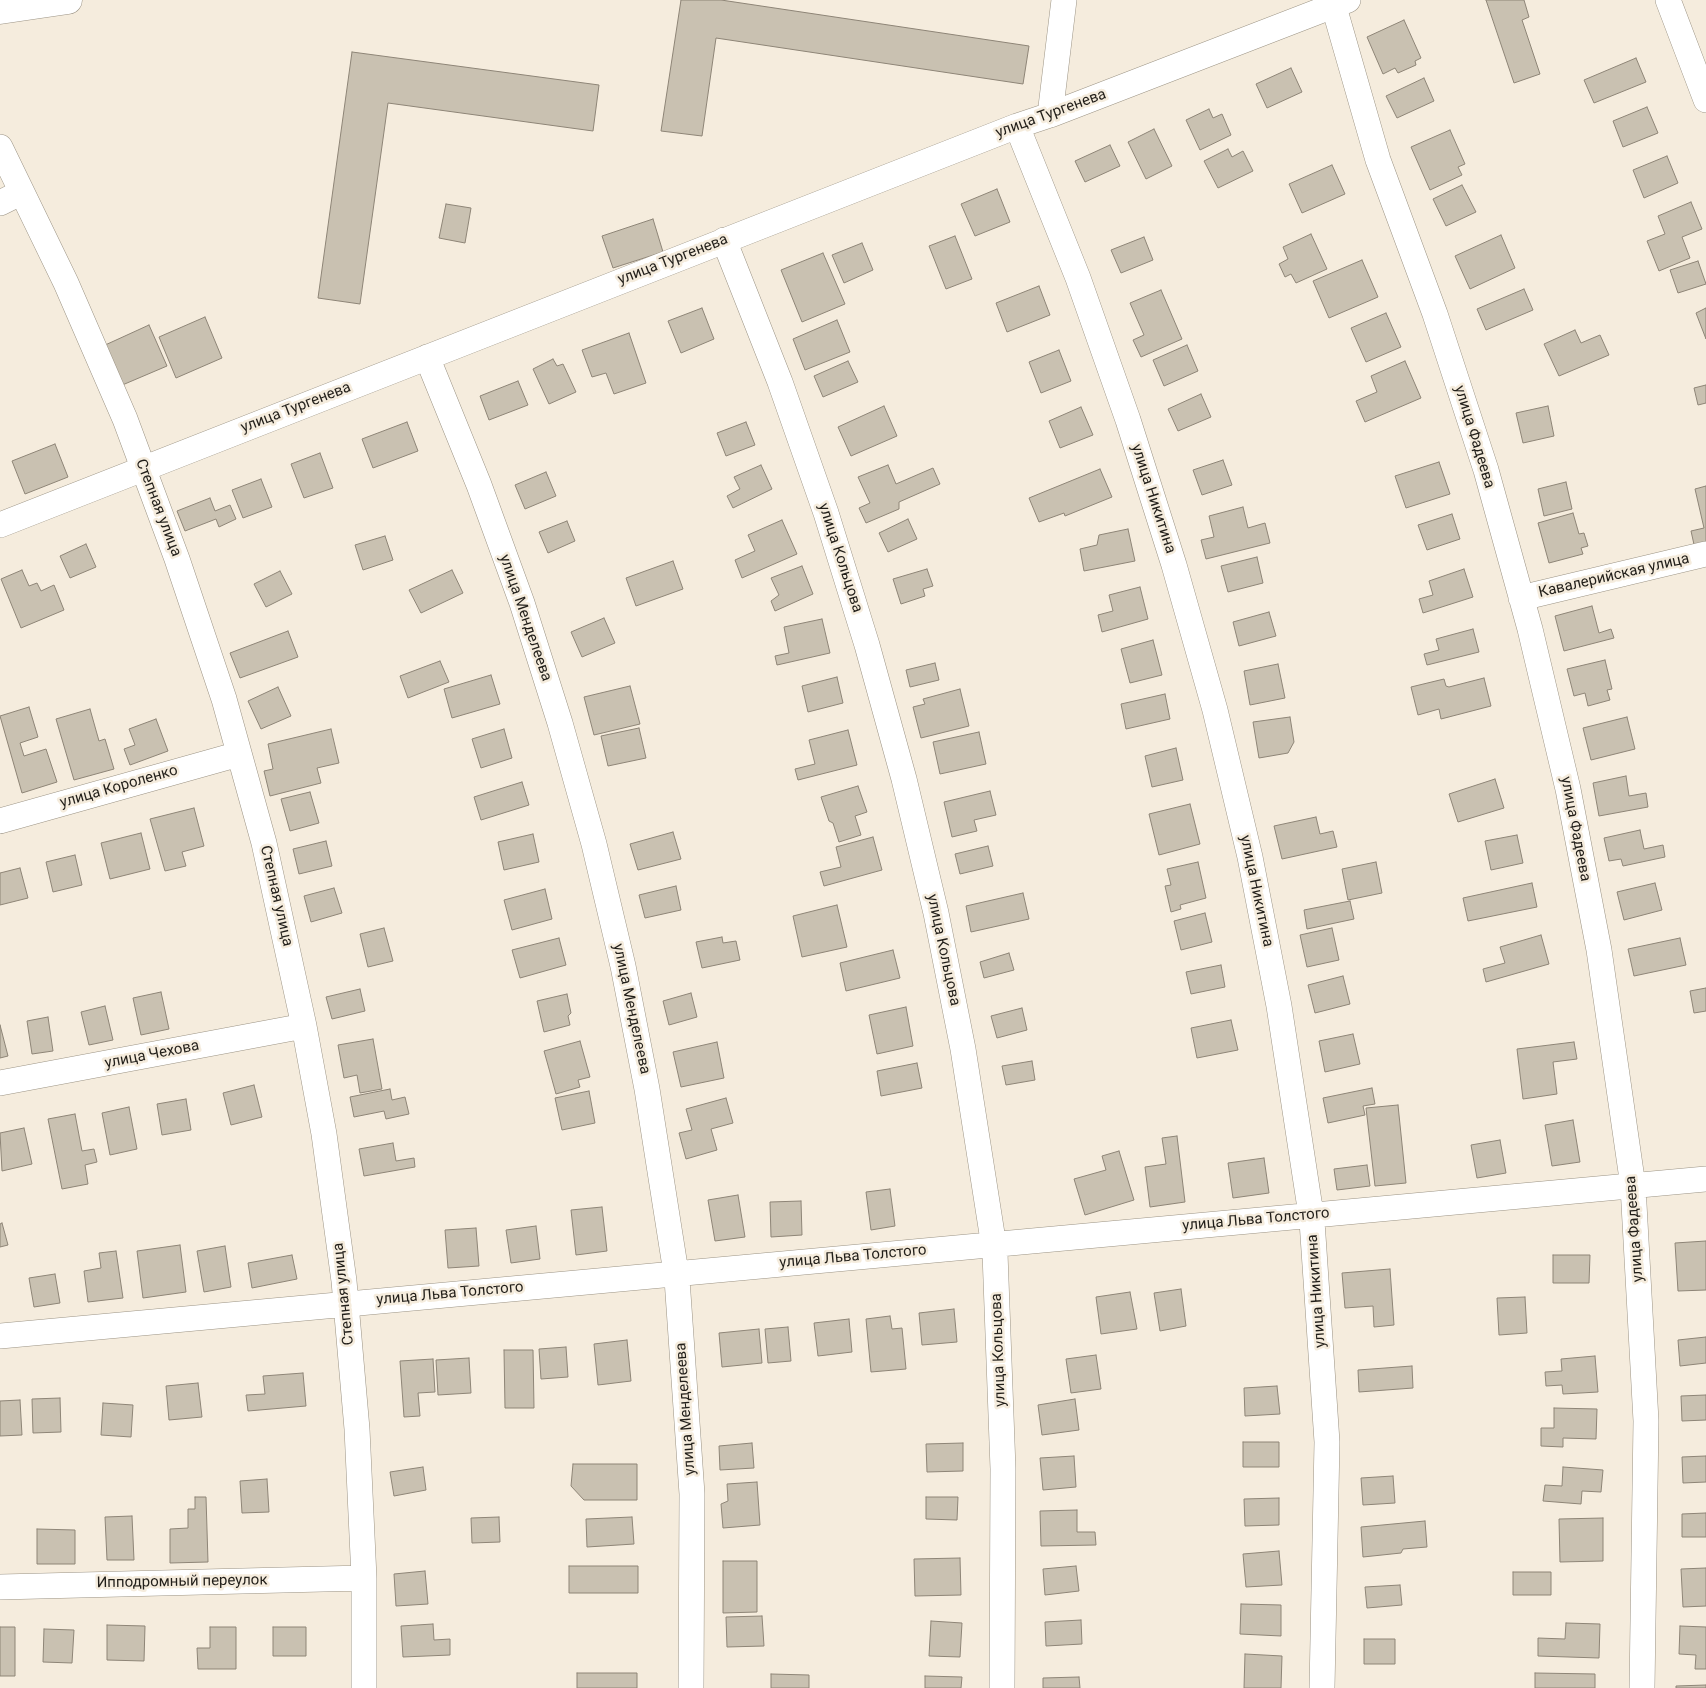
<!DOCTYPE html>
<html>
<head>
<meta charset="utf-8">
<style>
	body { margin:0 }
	canvas { display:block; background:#f5ecdd }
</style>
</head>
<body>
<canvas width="1706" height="1688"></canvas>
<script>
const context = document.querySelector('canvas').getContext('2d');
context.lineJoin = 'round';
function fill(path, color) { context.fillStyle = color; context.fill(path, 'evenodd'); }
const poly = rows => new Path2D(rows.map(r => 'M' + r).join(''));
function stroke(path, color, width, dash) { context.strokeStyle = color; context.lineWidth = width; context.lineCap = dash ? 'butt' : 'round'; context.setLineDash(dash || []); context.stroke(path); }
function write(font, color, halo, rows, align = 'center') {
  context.font = font + ' Roboto,sans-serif'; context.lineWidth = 5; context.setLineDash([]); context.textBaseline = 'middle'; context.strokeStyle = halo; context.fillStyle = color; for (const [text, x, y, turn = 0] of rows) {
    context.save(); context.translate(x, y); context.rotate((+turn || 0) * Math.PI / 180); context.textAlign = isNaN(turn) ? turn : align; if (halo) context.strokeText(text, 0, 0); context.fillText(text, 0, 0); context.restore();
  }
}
const building = poly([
	[681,0,721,0,1029,46,1023,84,716,38,702,136,661,131,681,0],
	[1486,0,1524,0,1529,17,1522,20,1540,74,1514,83,1486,0],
	[1404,20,1421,58,1415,61,1416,65,1398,73,1395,68,1383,74,1367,37,1404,20],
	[352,52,599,85,593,131,388,103,360,304,318,298,352,52],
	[1636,58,1646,82,1594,103,1584,80,1636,58],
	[1291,68,1302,92,1267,108,1256,84,1291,68],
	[1424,78,1434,101,1397,118,1386,96,1424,78],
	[1647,107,1658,133,1623,147,1613,121,1647,107],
	[1209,109,1213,118,1222,114,1231,135,1200,150,1186,120,1209,109],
	[1154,129,1172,166,1146,179,1128,142,1154,129],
	[1450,130,1465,164,1458,167,1462,175,1430,190,1411,147,1450,130],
	[1110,145,1120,166,1085,182,1075,161,1110,145],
	[1228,149,1232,157,1243,151,1253,171,1218,188,1204,161,1228,149],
	[1667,156,1678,183,1644,198,1633,170,1667,156],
	[1332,165,1345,194,1302,213,1289,184,1332,165],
	[1462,185,1476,212,1446,226,1433,199,1462,185],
	[997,189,1010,222,975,236,961,204,997,189],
	[1691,202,1702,229,1682,237,1690,258,1659,271,1647,241,1665,234,1658,216,1691,202],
	[446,204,471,208,465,243,439,238,446,204],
	[653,219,663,252,613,268,602,236,653,219],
	[1311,234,1327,269,1296,283,1291,274,1285,277,1279,264,1288,259,1283,247,1311,234],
	[1501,235,1515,268,1470,289,1455,256,1501,235],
	[955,236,972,279,946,289,929,246,955,236],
	[1144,237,1153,260,1121,273,1111,250,1144,237],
	[862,243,873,270,844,283,832,255,862,243],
	[823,253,845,304,802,322,781,270,823,253],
	[1362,260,1378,297,1329,318,1313,281,1362,260],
	[1698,261,1706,284,1678,293,1670,270,1698,261],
	[1039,286,1050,315,1007,332,996,303,1039,286],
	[1524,289,1533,310,1486,330,1477,309,1524,289],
	[1161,290,1182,339,1141,357,1133,340,1144,335,1130,303,1161,290],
	[702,308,714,339,681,353,668,321,702,308],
	[1706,308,1706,339,1696,313,1706,308],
	[1386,313,1401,347,1366,362,1351,328,1386,313],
	[205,317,222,358,176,378,159,337,205,317],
	[837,320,850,352,805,370,793,339,837,320],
	[149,325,167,366,120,386,103,346,149,325],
	[1575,330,1581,343,1600,335,1609,355,1559,376,1544,344,1575,330],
	[629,333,646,383,614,394,606,373,592,377,582,350,629,333],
	[1187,345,1198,371,1164,386,1153,360,1187,345],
	[1059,350,1071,381,1041,393,1029,362,1059,350],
	[553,359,557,366,563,364,576,392,549,404,533,369,553,359],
	[848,361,858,382,823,397,814,376,848,361],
	[1405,361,1421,398,1365,422,1356,401,1377,392,1371,376,1405,361],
	[518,381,528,405,489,420,480,396,518,381],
	[1706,385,1706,403,1698,405,1694,388,1706,385],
	[1201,394,1211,417,1178,431,1168,409,1201,394],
	[884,406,897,436,851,456,838,427,884,406],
	[1548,406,1554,436,1523,443,1516,413,1548,406],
	[1081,407,1093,435,1060,448,1049,421,1081,407],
	[407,422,418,451,373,468,362,439,407,422],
	[746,422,755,445,726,456,717,433,746,422],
	[55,444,68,477,25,494,12,461,55,444],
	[320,453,333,488,304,498,291,464,320,453],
	[1223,460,1232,485,1202,495,1193,470,1223,460],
	[1439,462,1450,494,1406,508,1395,476,1439,462],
	[761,465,772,489,733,508,727,496,740,489,734,477,761,465],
	[888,465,896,484,933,468,940,484,899,502,899,509,866,523,859,508,870,503,858,477,888,465],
	[1100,469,1112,497,1065,516,1064,513,1039,522,1029,498,1100,469],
	[546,472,556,496,525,509,515,485,546,472],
	[261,479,272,507,243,518,232,490,261,479],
	[1566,482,1572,509,1544,516,1538,489,1566,482],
	[1706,486,1706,546,1695,549,1691,531,1704,528,1695,489,1706,486],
	[210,498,215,511,230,505,236,519,219,527,216,519,185,531,177,511,210,498],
	[1243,507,1248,528,1265,523,1270,543,1206,559,1201,540,1214,537,1209,516,1243,507],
	[1573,513,1579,534,1584,533,1588,546,1581,548,1583,554,1549,563,1538,523,1573,513],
	[1452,514,1460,539,1427,550,1418,525,1452,514],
	[908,519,917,539,888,552,879,533,908,519],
	[782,520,797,554,742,578,735,560,755,551,748,535,782,520],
	[567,521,575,541,548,553,539,532,567,521],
	[1128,529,1135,561,1084,571,1080,549,1097,545,1099,535,1128,529],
	[385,536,393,560,363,570,355,545,385,536],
	[86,544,96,567,70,578,60,556,86,544],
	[1257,557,1263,583,1228,592,1221,566,1257,557],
	[673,561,683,589,636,606,626,578,673,561],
	[802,566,813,594,775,611,771,601,779,595,771,578,802,566],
	[927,569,933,586,923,589,925,596,901,604,893,579,927,569],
	[1464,569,1473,597,1423,613,1419,599,1433,595,1429,581,1464,569],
	[22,570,29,586,37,583,41,591,54,585,64,610,21,628,1,579,22,570],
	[452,570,463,593,421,613,409,590,452,570],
	[280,571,292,594,266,607,254,584,280,571],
	[1140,587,1148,619,1102,632,1098,615,1113,611,1109,595,1140,587],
	[1592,606,1599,633,1611,629,1614,638,1564,651,1555,616,1592,606],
	[1269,612,1276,636,1239,646,1233,622,1269,612],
	[604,618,615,643,582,657,571,632,604,618],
	[822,619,830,653,777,665,775,656,789,653,784,627,822,619],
	[1473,629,1479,652,1427,665,1424,654,1439,650,1436,639,1473,629],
	[288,631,298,657,240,678,230,653,288,631],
	[1153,640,1162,675,1130,683,1121,649,1153,640],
	[1605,660,1612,689,1607,690,1610,700,1588,706,1585,693,1574,696,1567,669,1605,660],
	[440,661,449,682,408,698,400,676,440,661],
	[935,663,939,680,910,687,906,670,935,663],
	[1278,664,1285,698,1250,705,1244,671,1278,664],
	[491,675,500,704,452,718,444,689,491,675],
	[837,677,843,703,808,712,802,686,837,677],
	[1484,678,1491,706,1441,719,1439,709,1418,715,1411,687,1444,679,1446,686,1449,687,1484,678],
	[630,686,640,724,594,735,584,697,630,686],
	[278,687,291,716,261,729,248,701,278,687],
	[960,689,969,726,921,738,913,707,925,704,923,699,960,689],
	[1165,694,1170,719,1126,729,1121,704,1165,694],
	[29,707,38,737,20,743,24,756,46,749,57,782,22,793,0,716,29,707],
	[90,709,99,741,105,739,114,769,74,780,56,719,90,709],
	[1290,717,1294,742,1288,753,1259,758,1253,722,1290,717],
	[1627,717,1635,749,1591,760,1583,728,1627,717],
	[156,719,168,751,130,765,124,749,135,745,129,729,156,719],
	[639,728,646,758,608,766,601,736,639,728],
	[331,729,339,763,317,768,321,783,270,796,264,771,273,769,268,744,331,729],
	[504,729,512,758,481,768,472,739,504,729],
	[848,730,857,765,798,780,795,769,815,764,809,740,848,730],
	[979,732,986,764,940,774,933,742,979,732],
	[1176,748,1183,780,1152,787,1145,756,1176,748],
	[1626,776,1629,796,1646,793,1648,807,1599,816,1593,783,1626,776],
	[1495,779,1504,808,1458,822,1449,794,1495,779],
	[522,782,529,805,481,820,474,797,522,782],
	[858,786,867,812,855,816,861,835,839,842,833,823,829,821,821,797,858,786],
	[990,791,996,815,974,820,977,831,952,837,944,802,990,791],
	[310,792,319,823,290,831,281,799,310,792],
	[1190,804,1200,844,1159,855,1149,814,1190,804],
	[194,808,204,846,182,852,186,866,165,871,150,819,194,808],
	[1316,817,1320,834,1333,831,1337,847,1282,859,1274,826,1316,817],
	[1640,830,1644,849,1663,845,1665,857,1623,866,1621,859,1609,861,1604,838,1640,830],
	[673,832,681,859,638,870,630,844,673,832],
	[141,833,150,869,110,879,101,843,141,833],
	[533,834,539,862,504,870,498,842,533,834],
	[1517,835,1523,863,1491,870,1485,841,1517,835],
	[873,837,882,870,824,886,820,872,841,867,836,847,873,837],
	[326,841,332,866,299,874,293,849,326,841],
	[988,846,993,866,960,874,955,854,988,846],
	[75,855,82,885,53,892,46,862,75,855],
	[1198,862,1206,898,1180,905,1181,909,1171,912,1165,886,1171,885,1167,869,1198,862],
	[1376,862,1382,893,1348,900,1342,869,1376,862],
	[20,868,28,898,0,905,0,873,20,868],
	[1532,883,1537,907,1468,921,1463,898,1532,883],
	[1655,883,1662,910,1624,920,1617,892,1655,883],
	[676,886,681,910,645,918,639,895,676,886],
	[334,888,342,913,311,922,304,896,334,888],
	[545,889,552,919,512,930,504,900,545,889],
	[1023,893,1029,919,971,932,966,906,1023,893],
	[1350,901,1354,919,1307,929,1304,910,1350,901],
	[837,905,847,947,802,957,793,916,837,905],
	[1205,913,1212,942,1181,950,1174,921,1205,913],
	[384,928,393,961,368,967,360,934,384,928],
	[1332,928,1339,960,1307,967,1300,935,1332,928],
	[1541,935,1549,964,1486,982,1483,969,1505,963,1500,947,1541,935],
	[722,937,723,943,736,941,740,960,702,968,696,942,722,937],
	[559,938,566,965,520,978,512,950,559,938],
	[1680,938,1686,965,1634,976,1628,949,1680,938],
	[893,950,900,978,846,991,840,963,893,950],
	[1009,953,1014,970,984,978,980,962,1009,953],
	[1221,965,1225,987,1191,994,1186,972,1221,965],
	[1343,976,1350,1004,1315,1013,1308,985,1343,976],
	[1706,988,1706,1011,1694,1013,1690,991,1706,988],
	[360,989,365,1011,332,1019,326,997,360,989],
	[161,992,169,1029,141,1035,133,998,161,992],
	[691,993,697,1017,669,1025,663,1001,691,993],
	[567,994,571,1013,568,1016,570,1025,544,1032,537,1001,567,994],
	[105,1006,113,1040,89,1045,81,1012,105,1006],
	[906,1007,913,1046,877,1054,869,1015,906,1007],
	[1022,1008,1027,1030,997,1038,991,1016,1022,1008],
	[48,1017,53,1051,32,1054,27,1021,48,1017],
	[1231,1020,1238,1050,1197,1058,1191,1028,1231,1020],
	[0,1025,8,1056,0,1058,0,1025],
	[1353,1034,1360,1064,1325,1072,1319,1041,1353,1034],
	[373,1039,382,1089,360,1093,357,1075,344,1078,338,1045,373,1039],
	[580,1041,590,1077,578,1080,580,1087,556,1094,544,1051,580,1041],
	[717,1042,724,1078,681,1087,673,1052,717,1042],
	[1574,1042,1577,1059,1553,1062,1557,1094,1523,1099,1517,1049,1574,1042],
	[1032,1061,1035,1080,1006,1085,1002,1066,1032,1061],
	[917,1063,922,1088,881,1096,877,1071,917,1063],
	[254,1085,262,1117,231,1125,223,1093,254,1085],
	[1372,1088,1375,1104,1363,1106,1365,1115,1328,1123,1323,1098,1372,1088],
	[390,1089,392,1100,405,1097,409,1114,386,1119,384,1111,354,1117,350,1097,390,1089],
	[589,1091,595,1123,562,1130,555,1098,589,1091],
	[726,1098,733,1123,711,1129,717,1150,686,1159,679,1133,692,1130,686,1109,726,1098],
	[186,1099,191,1130,162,1135,157,1104,186,1099],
	[1398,1105,1406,1183,1375,1186,1366,1108,1398,1105],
	[129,1107,137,1149,110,1155,102,1113,129,1107],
	[75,1114,82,1151,94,1149,97,1162,85,1165,88,1184,62,1189,48,1119,75,1114],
	[1573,1120,1580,1162,1552,1166,1545,1125,1573,1120],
	[24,1128,32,1164,2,1171,0,1133,24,1128],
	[1177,1136,1185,1202,1150,1207,1145,1167,1166,1164,1162,1138,1177,1136],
	[1500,1140,1506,1173,1477,1178,1471,1145,1500,1140],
	[393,1143,396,1161,414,1158,415,1167,364,1176,359,1149,393,1143],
	[1119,1151,1134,1200,1085,1215,1074,1179,1106,1170,1102,1156,1119,1151],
	[1264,1158,1269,1193,1233,1198,1228,1163,1264,1158],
	[1367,1165,1370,1186,1337,1190,1334,1169,1367,1165],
	[890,1189,895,1226,871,1230,866,1192,890,1189],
	[738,1195,745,1237,715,1241,708,1200,738,1195],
	[801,1201,802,1235,771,1237,770,1202,801,1201],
	[602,1207,607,1251,576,1255,571,1210,602,1207],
	[2,1223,8,1245,0,1247,0,1224,2,1223],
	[536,1226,540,1259,511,1263,506,1230,536,1226],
	[476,1228,479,1266,448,1268,445,1230,476,1228],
	[1706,1241,1706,1290,1678,1291,1675,1243,1706,1241],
	[180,1245,186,1292,143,1298,137,1251,180,1245],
	[225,1246,231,1287,204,1292,197,1251,225,1246],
	[116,1251,123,1298,88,1302,84,1271,101,1268,99,1253,116,1251],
	[292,1255,297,1279,252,1288,248,1263,292,1255],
	[1553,1255,1590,1255,1589,1283,1553,1283,1553,1255],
	[1390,1269,1394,1325,1374,1327,1373,1306,1345,1308,1342,1273,1390,1269],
	[55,1274,60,1303,34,1307,29,1278,55,1274],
	[1181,1289,1186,1326,1160,1331,1154,1293,1181,1289],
	[1130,1292,1137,1329,1101,1334,1096,1297,1130,1292],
	[1525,1297,1527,1333,1499,1335,1497,1298,1525,1297],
	[954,1309,957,1342,922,1345,919,1313,954,1309],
	[890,1316,892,1329,902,1328,906,1369,871,1372,866,1319,890,1316],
	[849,1319,852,1352,818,1356,814,1323,849,1319],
	[788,1327,791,1361,768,1363,765,1329,788,1327],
	[759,1329,762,1363,722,1367,719,1333,759,1329],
	[1706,1337,1706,1363,1680,1366,1678,1340,1706,1337],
	[627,1340,631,1381,598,1385,594,1344,627,1340],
	[566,1347,568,1377,541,1379,539,1349,566,1347],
	[504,1350,533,1350,534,1408,505,1408,504,1350],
	[1096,1355,1101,1389,1071,1393,1066,1359,1096,1355],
	[1595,1356,1598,1392,1563,1394,1562,1385,1546,1386,1545,1372,1562,1371,1561,1359,1595,1356],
	[469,1358,471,1393,438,1395,436,1360,469,1358],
	[433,1359,435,1392,418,1393,420,1416,404,1417,400,1361,433,1359],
	[1412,1366,1413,1388,1359,1392,1358,1370,1412,1366],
	[303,1373,306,1406,248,1411,246,1395,265,1394,263,1376,303,1373],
	[198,1383,202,1417,169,1420,166,1386,198,1383],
	[1277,1386,1280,1414,1245,1416,1244,1388,1277,1386],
	[1706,1395,1706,1420,1682,1421,1681,1396,1706,1395],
	[60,1398,61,1432,33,1433,32,1399,60,1398],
	[1075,1399,1079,1430,1042,1435,1038,1405,1075,1399],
	[20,1400,22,1435,0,1436,0,1401,20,1400],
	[103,1403,133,1405,131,1437,101,1435,103,1403],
	[1554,1408,1597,1409,1596,1439,1563,1438,1563,1447,1541,1446,1541,1428,1554,1428,1554,1408],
	[1243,1442,1279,1442,1279,1467,1243,1467,1243,1442],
	[752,1443,754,1468,720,1470,719,1446,752,1443],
	[963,1443,963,1471,927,1472,926,1444,963,1443],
	[1074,1456,1076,1487,1043,1490,1040,1458,1074,1456],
	[1706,1456,1706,1482,1683,1483,1682,1457,1706,1456],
	[573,1464,637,1464,637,1500,584,1500,571,1486,573,1464],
	[423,1467,426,1490,394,1496,390,1472,423,1467],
	[1563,1467,1603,1470,1601,1492,1582,1491,1581,1504,1543,1501,1545,1485,1562,1486,1563,1467],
	[1393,1476,1395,1503,1363,1505,1361,1478,1393,1476],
	[267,1479,269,1512,242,1513,240,1481,267,1479],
	[757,1482,760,1525,723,1528,721,1504,728,1501,727,1484,757,1482],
	[195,1497,206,1497,208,1562,170,1563,170,1529,188,1528,188,1509,195,1509,195,1497],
	[926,1497,958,1497,957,1520,926,1519,926,1497],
	[1279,1498,1279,1525,1245,1526,1244,1499,1279,1498],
	[1077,1510,1077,1532,1095,1532,1096,1545,1041,1546,1040,1511,1077,1510],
	[1706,1513,1706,1537,1682,1537,1682,1514,1706,1513],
	[132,1516,134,1560,107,1560,105,1517,132,1516],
	[499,1517,500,1542,472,1543,471,1518,499,1517],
	[632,1517,634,1544,587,1547,586,1519,632,1517],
	[1603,1518,1603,1561,1560,1562,1559,1519,1603,1518],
	[1425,1521,1427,1547,1403,1549,1401,1553,1363,1557,1361,1527,1425,1521],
	[37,1529,75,1530,75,1564,37,1564,37,1529],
	[1279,1551,1282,1585,1246,1587,1243,1554,1279,1551],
	[960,1558,961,1595,915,1596,914,1559,960,1558],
	[723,1561,757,1561,757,1612,723,1613,723,1561],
	[569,1566,638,1566,638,1593,569,1593,569,1566],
	[1076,1566,1079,1591,1045,1595,1043,1569,1076,1566],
	[1706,1568,1706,1606,1683,1607,1681,1569,1706,1568],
	[425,1571,428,1604,396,1606,394,1574,425,1571],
	[1513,1572,1551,1572,1551,1595,1513,1595,1513,1572],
	[1400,1585,1402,1605,1367,1608,1365,1587,1400,1585],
	[1241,1604,1281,1605,1281,1636,1240,1634,1241,1604],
	[762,1616,764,1646,727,1647,726,1617,762,1616],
	[1081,1620,1082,1644,1046,1646,1045,1622,1081,1620],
	[931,1621,962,1623,960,1657,929,1656,931,1621],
	[1566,1623,1600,1624,1599,1658,1538,1656,1538,1638,1565,1639,1566,1623],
	[433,1624,434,1640,450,1639,450,1655,403,1657,401,1626,433,1624],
	[107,1625,145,1626,144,1661,107,1660,107,1625],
	[1680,1626,1706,1627,1706,1669,1695,1669,1696,1655,1679,1654,1680,1626],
	[0,1627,15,1627,15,1676,0,1676,0,1627],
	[210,1627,236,1627,236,1669,198,1669,197,1648,210,1648,210,1627],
	[273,1627,306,1627,306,1656,273,1656,273,1627],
	[44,1629,74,1630,72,1663,43,1662,44,1629],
	[1364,1639,1395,1639,1395,1664,1364,1664,1364,1639],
	[1245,1654,1282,1656,1281,1688,1244,1688,1245,1654],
	[577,1673,637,1673,637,1688,577,1688,577,1673],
	[1535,1673,1595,1674,1595,1688,1535,1688,1535,1673],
	[771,1674,809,1675,809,1688,771,1688,771,1674],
	[925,1676,962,1677,961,1688,925,1688,925,1676],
	[1079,1677,1080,1688,1043,1688,1043,1678,1079,1677],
	[1706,1685,1706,1688,1676,1688,1676,1686,1706,1685]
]);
fill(building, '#c9c1b1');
stroke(building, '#8e8577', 1);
const street = poly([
	[1332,0,1378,160,1435,314,1486,470,1530,629,1568,789,1599,950,1633,1186,1646,1421,1642,1688],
	[1668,0,1706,100],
	[1050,115,1064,0],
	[1017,126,1078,278,1128,420,1174,565,1215,710,1250,857,1279,1006,1312,1221,1327,1442,1322,1688],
	[0,147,66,283,125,419,177,559,224,699,264,843,304,1026,324,1134,344,1281,357,1429,364,1578,364,1688],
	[0,203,22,192],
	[724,240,780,382,826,513,867,645,904,779,936,913,963,1049,995,1253,1003,1469,1002,1688],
	[427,357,479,485,522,603,560,723,594,844,623,966,647,1089,677,1279,692,1494,691,1688],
	[0,525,1017,126,1050,115,1348,0],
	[1521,598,1706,554],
	[0,821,239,754],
	[0,1083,304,1026],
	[0,1336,1706,1179],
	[0,1587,364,1578]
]);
const primary = poly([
	[0,10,68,0]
]);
stroke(street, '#9c9485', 26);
stroke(primary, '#9c9485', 29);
stroke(street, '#fff', 25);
stroke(primary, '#fff', 28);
write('15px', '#211e19', '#f5ecdd', [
	["улица Тургенева",1051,114,-20],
	["улица Тургенева",673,260,-21],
	["улица Тургенева",296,408,-21],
	["улица Фадеева",1474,437,73],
	["улица Никитина",1153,499,72],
	["Степная улица",158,508,69],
	["улица Кольцова",840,558,72],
	["Кавалерийская улица",1614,576,-13],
	["улица Менделеева",525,618,71],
	["улица Короленко",119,787,-16],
	["улица Фадеева",1575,829,79],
	["улица Никитина",1256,891,78],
	["Степная улица",276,896,77],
	["улица Кольцова",943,950,78],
	["улица Менделеева",631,1009,78],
	["улица Чехова",152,1055,-11],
	["улица Льва Толстого",1256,1220,-5],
	["улица Фадеева",1635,1229,-94],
	["улица Льва Толстого",853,1257,-5],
	["улица Никитина",1317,1291,-94],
	["Степная улица",344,1294,-96],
	["улица Льва Толстого",450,1294,-5],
	["улица Кольцова",999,1350,-92],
	["улица Менделеева",686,1409,-94],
	["Ипподромный переулок",182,1582,-1]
]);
</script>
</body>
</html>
